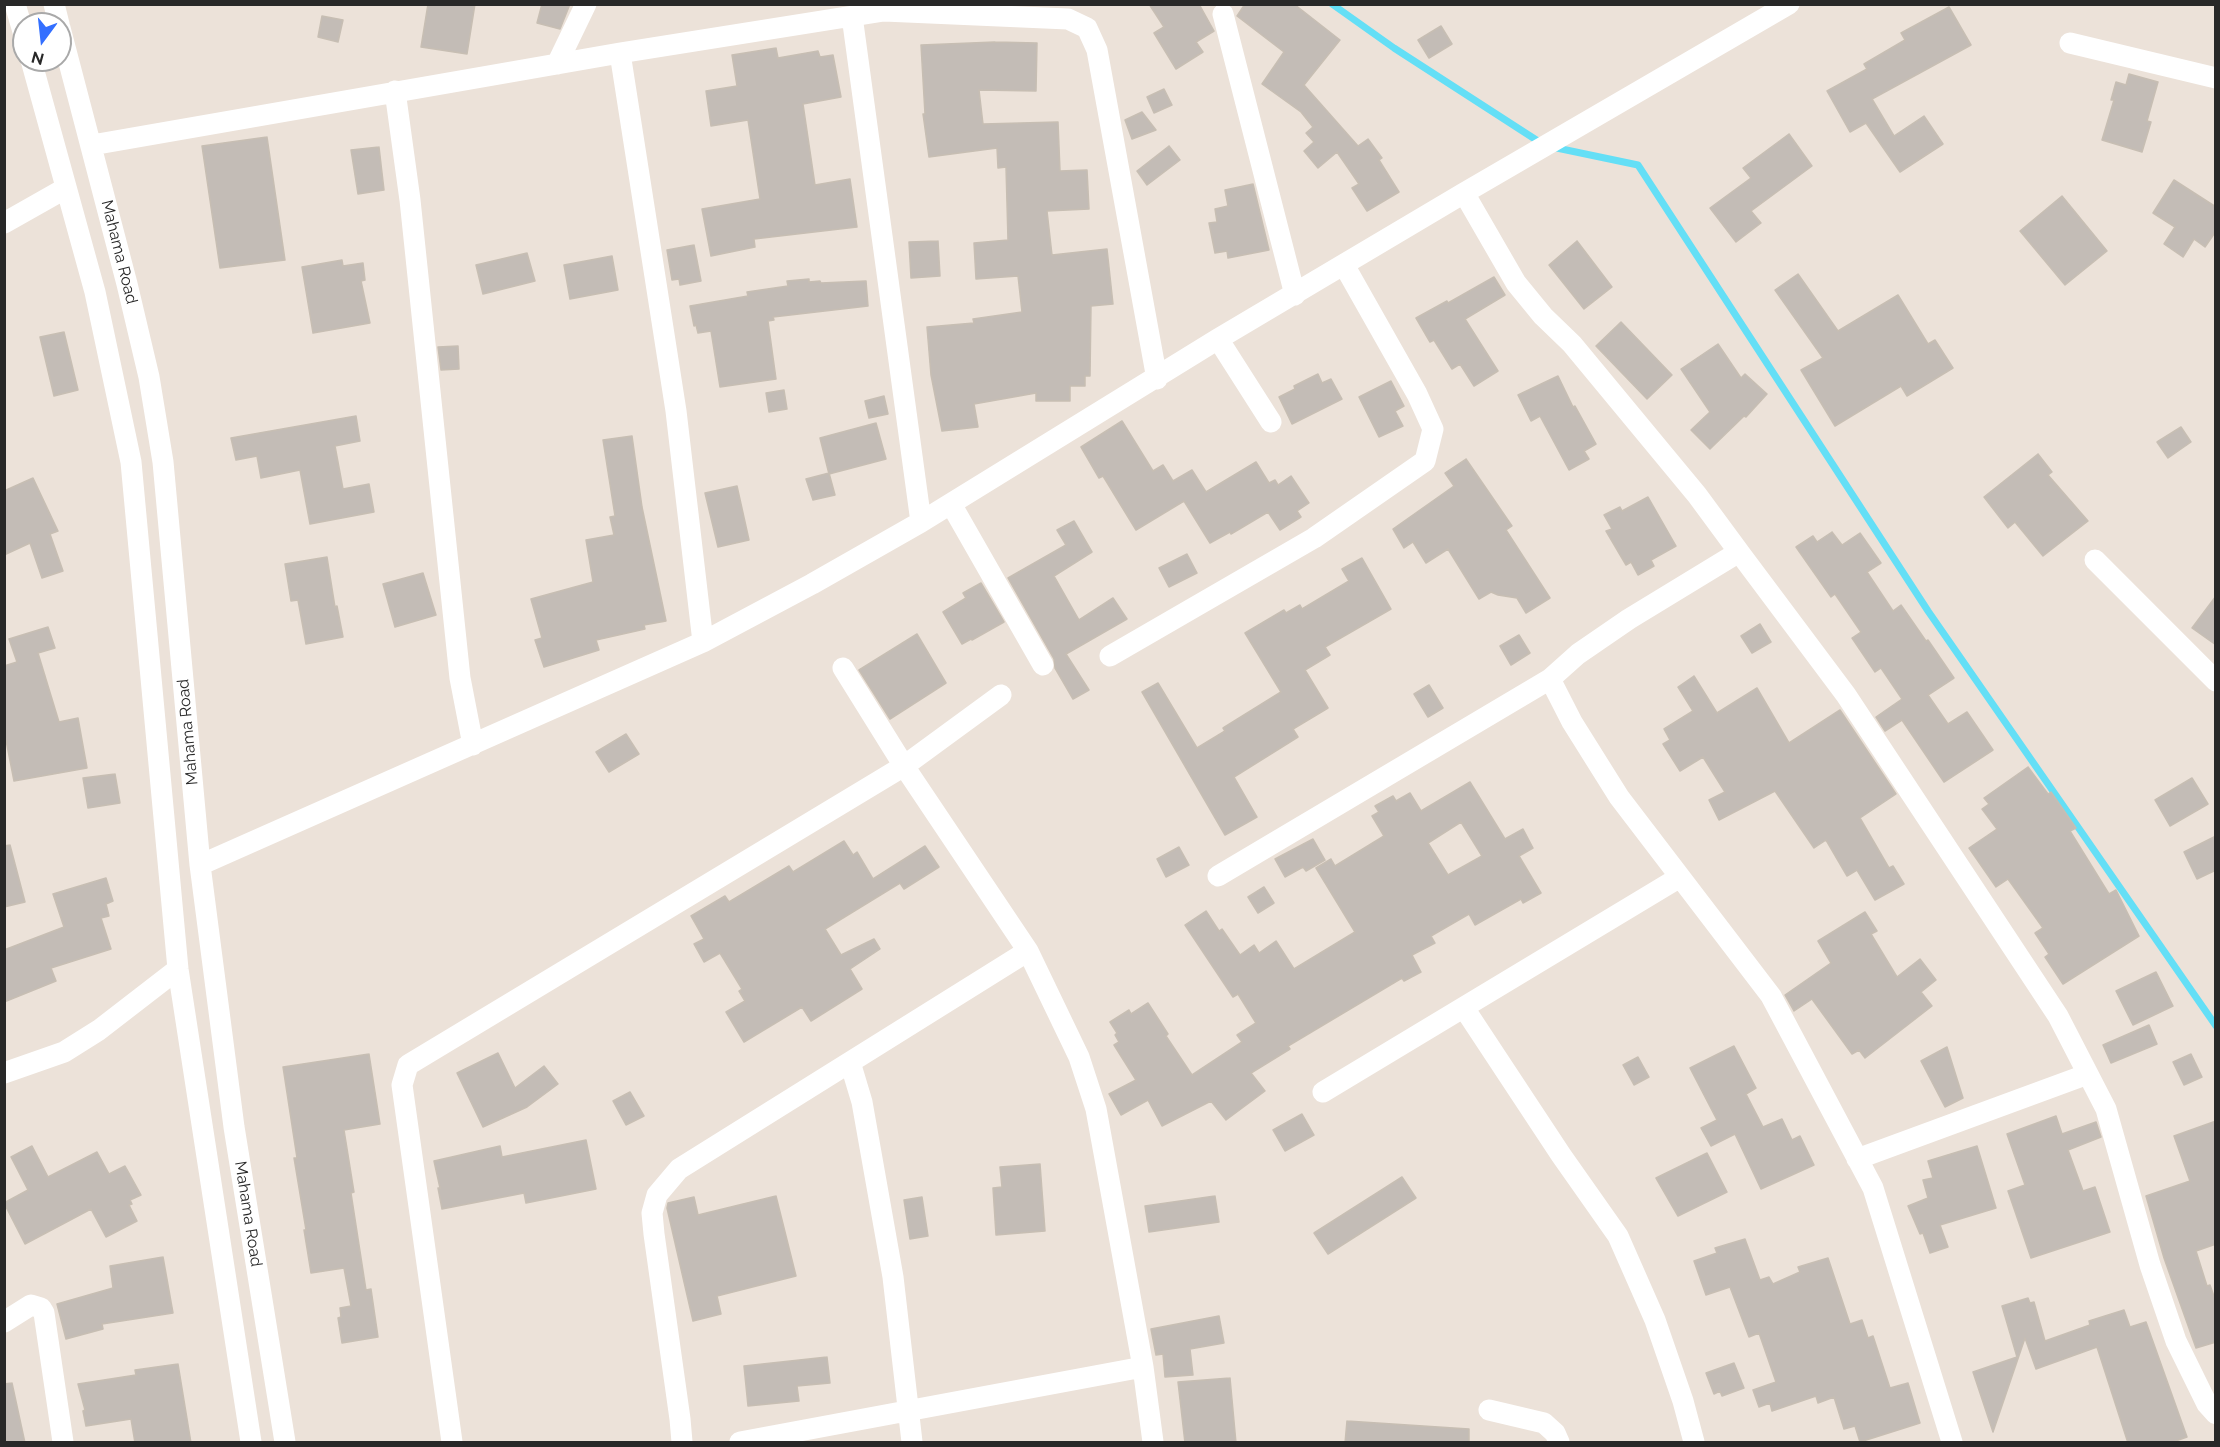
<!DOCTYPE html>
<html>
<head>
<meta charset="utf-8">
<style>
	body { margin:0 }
	#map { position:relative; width:2220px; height:1447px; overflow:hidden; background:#ece2d9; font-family:Raleway,sans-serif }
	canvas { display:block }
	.frame { position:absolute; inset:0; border:6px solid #282828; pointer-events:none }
	.north { position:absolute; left:12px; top:12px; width:60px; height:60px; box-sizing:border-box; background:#fff; border:2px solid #a9a9a9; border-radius:50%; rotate:195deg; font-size:16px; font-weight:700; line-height:24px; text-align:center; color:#282828 }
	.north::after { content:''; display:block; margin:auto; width:21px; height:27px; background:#336fff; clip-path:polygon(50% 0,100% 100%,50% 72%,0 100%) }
</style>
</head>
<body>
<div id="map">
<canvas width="2220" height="1447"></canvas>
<div class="frame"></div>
<div class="north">N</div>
</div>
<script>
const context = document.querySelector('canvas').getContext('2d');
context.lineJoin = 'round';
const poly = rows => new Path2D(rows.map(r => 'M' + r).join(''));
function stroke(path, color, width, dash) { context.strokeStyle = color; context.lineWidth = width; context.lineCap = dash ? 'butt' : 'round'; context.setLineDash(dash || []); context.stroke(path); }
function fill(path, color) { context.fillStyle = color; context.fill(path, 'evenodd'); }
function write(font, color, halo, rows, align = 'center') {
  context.font = font + ' Raleway,sans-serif'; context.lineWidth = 4.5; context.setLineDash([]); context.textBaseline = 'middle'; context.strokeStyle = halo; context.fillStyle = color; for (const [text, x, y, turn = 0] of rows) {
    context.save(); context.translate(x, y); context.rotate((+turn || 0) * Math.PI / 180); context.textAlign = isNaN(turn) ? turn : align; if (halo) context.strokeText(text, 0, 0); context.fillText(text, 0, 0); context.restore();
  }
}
stroke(poly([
	[1332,4,1394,48,1541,143],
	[1552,147,1638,165,1928,611,2216,1026]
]), '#64dff6', 7);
const building = poly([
	[428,4,475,4,467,54,421,47,428,4],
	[542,4,570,4,560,29,537,23,542,4],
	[1149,4,1199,4,1214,31,1196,42,1203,52,1176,69,1154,33,1164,27,1149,4],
	[1245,4,1294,4,1340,40,1304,85,1358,146,1368,139,1382,158,1379,160,1399,192,1367,211,1352,188,1359,184,1337,152,1318,168,1304,151,1314,142,1306,133,1313,127,1301,112,1262,84,1284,52,1237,16,1245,4],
	[1949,7,1971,45,1872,99,1894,136,1924,116,1943,144,1900,172,1866,123,1850,132,1827,91,1867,69,1864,64,1905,40,1901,33,1949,7],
	[322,16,343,20,338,42,318,37,322,16],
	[1441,26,1452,44,1429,58,1418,40,1441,26],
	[995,42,1037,43,1036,91,979,90,983,124,1058,122,1060,171,1087,170,1089,209,1047,211,1052,255,1107,249,1113,304,1091,306,1090,376,1085,376,1085,386,1070,386,1070,401,1036,401,1036,393,974,404,978,427,942,431,931,375,927,327,974,323,973,319,1022,312,1018,276,976,279,974,243,1008,240,1006,167,998,168,997,148,929,157,923,114,925,114,921,45,995,42],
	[776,48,778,58,818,51,820,57,833,55,841,97,803,104,815,185,850,179,857,227,754,239,755,247,711,256,702,209,760,199,748,120,711,126,706,91,737,86,732,55,776,48],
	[2129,74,2158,82,2147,121,2151,122,2142,152,2102,140,2114,100,2111,100,2116,82,2126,85,2129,74],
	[1164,89,1172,105,1154,113,1147,97,1164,89],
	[1142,112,1156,130,1132,139,1125,120,1142,112],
	[1789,134,1812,166,1751,211,1761,223,1736,242,1710,208,1751,178,1743,168,1789,134],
	[267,137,285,260,220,268,202,146,267,137],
	[1169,146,1180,160,1147,185,1137,171,1169,146],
	[379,147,384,190,358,194,351,150,379,147],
	[2174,180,2216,207,2216,231,2205,247,2194,239,2183,257,2164,244,2175,227,2153,213,2174,180],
	[1253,184,1269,250,1228,258,1227,251,1215,253,1209,223,1217,222,1215,209,1228,206,1225,190,1253,184],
	[2062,196,2107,251,2065,285,2020,231,2062,196],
	[938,241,940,276,911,278,909,242,938,241],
	[1577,241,1612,287,1584,309,1549,265,1577,241],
	[694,245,701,281,680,285,679,279,672,280,667,250,694,245],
	[527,253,535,281,483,294,476,265,527,253],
	[612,256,618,290,570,299,564,265,612,256],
	[342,260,343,266,363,263,365,280,361,281,370,323,313,333,302,267,342,260],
	[1798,274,1838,331,1898,295,1928,344,1935,340,1953,368,1907,396,1901,386,1835,426,1801,370,1823,358,1775,290,1798,274],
	[1494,277,1505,295,1465,319,1498,371,1474,386,1460,364,1452,369,1434,340,1430,342,1416,318,1447,301,1448,303,1494,277],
	[809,279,809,282,820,281,821,283,866,281,868,306,773,317,774,320,768,321,776,379,720,387,711,331,698,333,696,325,694,326,690,306,748,296,747,292,788,286,787,281,809,279],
	[1621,322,1672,375,1647,399,1596,346,1621,322],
	[64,332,78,390,54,396,40,337,64,332],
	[1718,344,1741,378,1745,374,1767,394,1746,417,1744,416,1710,449,1691,430,1710,412,1681,369,1718,344],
	[458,346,459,369,441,370,438,347,458,346],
	[1318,374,1322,383,1331,379,1342,399,1292,424,1279,397,1295,389,1294,386,1318,374],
	[1558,376,1573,407,1575,406,1596,444,1584,451,1589,459,1569,470,1540,416,1531,421,1518,395,1558,376],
	[1391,381,1404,406,1395,411,1403,426,1379,437,1359,397,1391,381],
	[784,390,787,409,769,412,766,393,784,390],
	[884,396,888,414,869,418,865,401,884,396],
	[356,416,360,441,335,446,343,489,369,484,374,512,310,524,300,470,261,478,257,456,236,460,231,438,356,416],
	[1122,421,1153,471,1163,465,1173,481,1192,470,1206,492,1256,462,1269,483,1275,480,1278,485,1291,476,1309,503,1297,511,1301,517,1280,530,1268,512,1231,534,1230,532,1210,543,1184,501,1136,530,1103,476,1099,478,1081,447,1122,421],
	[876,423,886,459,829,474,820,438,876,423],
	[2181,427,2191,442,2168,458,2157,442,2181,427],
	[632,436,642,507,666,621,644,625,645,629,596,640,599,650,544,667,535,640,542,638,531,599,593,582,586,540,614,535,610,517,615,516,603,440,632,436],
	[2038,454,2052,472,2048,475,2088,521,2043,556,2015,522,2008,528,1984,497,2038,454],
	[1466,459,1512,526,1506,530,1550,598,1526,613,1517,598,1498,595,1491,592,1479,599,1448,549,1426,563,1413,542,1404,548,1393,529,1454,486,1445,473,1466,459],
	[829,473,835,495,813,500,806,479,829,473],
	[33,478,58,531,50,534,63,571,42,578,30,543,4,555,4,491,33,478],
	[737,486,749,540,718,547,705,493,737,486],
	[1648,497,1676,546,1651,560,1654,566,1638,575,1631,562,1626,565,1606,531,1612,529,1604,515,1620,507,1622,511,1648,497],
	[1074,521,1092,552,1054,576,1079,620,1113,598,1127,619,1066,654,1089,690,1073,699,1055,668,1054,659,1008,578,1066,545,1057,530,1074,521],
	[1832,532,1842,545,1860,533,1881,563,1867,572,1893,611,1901,605,1926,641,1928,640,1954,678,1928,695,1948,724,1967,712,1993,750,1944,782,1902,720,1885,731,1876,717,1902,699,1881,668,1875,672,1852,638,1861,632,1835,594,1831,597,1796,547,1813,536,1817,542,1832,532],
	[1187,554,1197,573,1169,587,1159,568,1187,554],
	[327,557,335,607,337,606,343,637,306,644,298,600,291,601,285,564,327,557],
	[1362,558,1391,609,1325,647,1330,655,1305,670,1328,708,1293,729,1298,737,1234,777,1257,817,1225,835,1142,692,1158,683,1197,748,1225,731,1223,728,1281,692,1245,633,1284,610,1286,613,1300,605,1302,609,1349,581,1342,569,1362,558],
	[423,573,436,615,395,627,383,584,423,573],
	[981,583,1004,622,972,640,971,639,962,644,943,612,966,598,963,593,981,583],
	[2216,596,2216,645,2192,628,2216,596],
	[1760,624,1771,642,1752,653,1741,636,1760,624],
	[48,627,55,648,38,653,59,722,78,718,87,768,14,781,4,730,4,666,17,662,9,639,48,627],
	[917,634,946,683,890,719,859,670,917,634],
	[1519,635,1530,653,1511,665,1500,646,1519,635],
	[1694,676,1717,713,1757,688,1789,743,1840,710,1896,794,1860,818,1889,868,1893,866,1904,884,1875,900,1857,870,1847,876,1826,840,1814,848,1775,791,1719,820,1709,800,1725,792,1703,757,1680,771,1663,744,1670,740,1664,729,1693,711,1678,687,1694,676],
	[1429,685,1443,708,1428,717,1414,694,1429,685],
	[626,734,639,754,609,772,596,752,626,734],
	[2028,767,2048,794,2051,792,2076,828,2070,831,2109,894,2116,890,2139,936,2063,984,2045,957,2049,954,2035,933,2043,928,2008,879,1996,887,1969,848,1997,829,1982,809,1989,804,1984,798,2028,767],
	[115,774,120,803,88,808,83,778,115,774],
	[2192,778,2208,804,2170,826,2155,800,2192,778],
	[1470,782,1505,839,1523,829,1533,848,1519,856,1541,893,1523,903,1521,899,1475,925,1469,914,1431,936,1435,943,1412,955,1421,972,1404,981,1402,978,1288,1046,1290,1049,1251,1073,1265,1091,1226,1120,1211,1101,1162,1126,1148,1100,1121,1115,1109,1094,1136,1080,1114,1045,1119,1042,1115,1035,1117,1033,1110,1022,1129,1010,1131,1014,1148,1003,1168,1034,1166,1036,1192,1075,1242,1042,1237,1035,1256,1023,1238,994,1233,997,1185,925,1206,911,1219,931,1222,929,1240,955,1254,945,1259,953,1276,941,1294,969,1355,932,1316,868,1331,859,1335,866,1384,836,1372,816,1379,812,1375,806,1393,796,1396,801,1410,793,1421,811,1470,782],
	[1461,822,1482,856,1448,875,1428,843,1461,822],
	[2216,836,2216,870,2197,879,2184,852,2216,836],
	[1313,839,1325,860,1306,871,1303,867,1285,877,1275,859,1313,839],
	[844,841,853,855,857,852,873,879,925,846,939,867,904,889,900,883,825,929,841,955,874,939,880,949,850,969,862,989,811,1021,802,1007,744,1042,726,1012,745,1001,739,991,742,989,720,953,704,962,694,944,704,939,691,916,725,896,729,902,789,866,793,872,844,841],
	[10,845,25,902,4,907,4,846,10,845],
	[1179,847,1189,865,1166,877,1157,859,1179,847],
	[106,878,113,901,106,904,109,916,101,918,111,949,51,968,56,981,4,1002,4,950,64,927,53,894,106,878],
	[1264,887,1274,903,1258,913,1248,897,1264,887],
	[1865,912,1877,931,1871,934,1897,977,1920,959,1936,980,1921,992,1932,1006,1865,1058,1859,1050,1852,1054,1812,999,1794,1011,1785,995,1831,963,1818,941,1865,912],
	[2156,972,2173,1006,2133,1025,2116,991,2156,972],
	[2149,1025,2157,1044,2111,1063,2103,1045,2149,1025],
	[1734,1046,1756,1088,1746,1094,1763,1127,1782,1119,1792,1140,1800,1136,1814,1165,1761,1189,1735,1134,1711,1146,1701,1128,1717,1120,1690,1068,1734,1046],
	[1947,1047,1963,1098,1945,1107,1921,1061,1947,1047],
	[498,1053,515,1088,544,1066,558,1084,527,1107,483,1127,457,1073,498,1053],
	[369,1054,380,1124,344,1130,354,1192,351,1193,366,1290,371,1289,378,1337,342,1343,338,1318,341,1317,340,1308,351,1306,344,1268,311,1273,304,1230,306,1230,294,1158,297,1158,283,1067,369,1054],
	[2191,1054,2202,1077,2184,1085,2173,1062,2191,1054],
	[1638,1057,1649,1077,1634,1085,1623,1065,1638,1057],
	[630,1092,644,1116,626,1125,613,1101,630,1092],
	[1302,1114,1314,1135,1285,1151,1273,1130,1302,1114],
	[2056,1116,2062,1134,2096,1122,2101,1137,2068,1150,2083,1191,2095,1187,2110,1232,2031,1258,2008,1191,2025,1185,2007,1134,2056,1116],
	[2216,1121,2216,1244,2196,1251,2207,1286,2210,1285,2216,1302,2216,1342,2196,1348,2164,1258,2146,1196,2190,1181,2174,1136,2216,1121],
	[586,1140,596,1189,526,1203,524,1193,442,1209,438,1188,440,1188,434,1161,500,1146,502,1157,586,1140],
	[32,1146,48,1177,97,1152,109,1174,125,1166,141,1195,130,1200,132,1204,129,1205,137,1221,106,1237,91,1209,25,1244,4,1203,28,1190,11,1157,32,1146],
	[1977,1146,1996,1208,1940,1225,1948,1247,1930,1253,1923,1233,1920,1234,1908,1206,1928,1198,1923,1180,1933,1178,1928,1161,1977,1146],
	[1707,1153,1727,1192,1678,1216,1656,1178,1707,1153],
	[1040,1164,1045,1231,996,1235,993,1188,1002,1187,1000,1167,1040,1164],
	[1402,1177,1416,1198,1328,1254,1314,1233,1402,1177],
	[776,1196,796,1276,717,1296,721,1314,693,1321,667,1208,668,1203,694,1197,698,1215,776,1196],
	[1215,1196,1219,1222,1149,1232,1145,1206,1215,1196],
	[922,1197,928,1236,910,1239,904,1200,922,1197],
	[1745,1239,1760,1280,1769,1277,1773,1284,1800,1272,1798,1267,1828,1258,1850,1324,1862,1320,1868,1338,1873,1336,1890,1388,1908,1383,1920,1423,1860,1442,1855,1426,1844,1429,1834,1397,1818,1403,1816,1396,1772,1411,1770,1403,1759,1407,1753,1390,1776,1382,1759,1333,1749,1337,1730,1287,1706,1295,1694,1261,1717,1253,1715,1248,1745,1239],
	[163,1257,173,1313,102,1324,103,1329,66,1339,57,1304,113,1288,110,1266,163,1257],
	[2028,1298,2030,1303,2034,1302,2045,1341,2090,1325,2089,1321,2124,1310,2130,1327,2146,1322,2187,1437,2170,1443,2128,1443,2097,1347,2036,1369,2025,1338,1993,1432,1973,1372,2017,1357,2002,1306,2028,1298],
	[1219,1316,1224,1343,1190,1349,1193,1375,1165,1377,1163,1354,1156,1355,1151,1329,1219,1316],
	[827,1357,830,1383,797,1386,799,1401,748,1406,744,1366,827,1357],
	[1734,1363,1744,1388,1722,1396,1720,1391,1714,1394,1706,1373,1734,1363],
	[178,1364,191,1443,135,1443,131,1419,86,1426,83,1411,85,1410,78,1384,136,1375,135,1370,178,1364],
	[1230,1378,1236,1443,1185,1443,1178,1382,1230,1378],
	[12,1383,25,1443,4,1443,4,1384,12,1383],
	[1347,1421,1469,1429,1469,1443,1345,1443,1347,1421]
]);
fill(building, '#c3bcb6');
stroke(building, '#c7beb3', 1.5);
stroke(poly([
	[15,4,24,35],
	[54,4,59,24],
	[1223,14,1295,295],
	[852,16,921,522],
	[60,28,127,284,149,377,163,462,200,865,234,1127,285,1442],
	[2070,43,2216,78],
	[620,53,676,411,703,642],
	[31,60,95,292,131,462,178,969,251,1442],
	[557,64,586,4],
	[395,91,410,200,460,678,473,745],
	[92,145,620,53,884,11,1068,19,1087,28,1097,50,1157,379],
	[1464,193,1516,283,1543,316,1572,344,1697,495,1739,552,1629,619,1578,654,1550,679,1572,722,1619,797,1771,996,1873,1188,1952,1442],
	[4,223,66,188],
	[1218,339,1271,422],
	[951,504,1043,665],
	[1739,552,1846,695,2058,1016,2106,1109,2150,1265,2176,1341,2207,1404,2216,1414],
	[2095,560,2216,681],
	[1110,656,1314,538,1425,461,1433,429,1417,394,1344,265],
	[843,668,904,766,1028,951,1079,1057,1096,1109,1143,1367,1153,1442],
	[200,865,703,642,812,584,921,522,1218,339,1464,193,1789,4],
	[1218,876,1550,679],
	[1464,1008,1561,1155,1618,1236,1655,1320,1683,1401,1694,1442],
	[850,1062,862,1102,893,1277,912,1442],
	[4,1073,64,1052,99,1030,178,969],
	[1323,1092,1680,877],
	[1857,1159,2088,1074],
	[4,1322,31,1305,41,1308,44,1313,63,1442],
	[1489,1410,1544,1423,1555,1433,1559,1442],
	[452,1442,402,1085,408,1065,904,766,1001,695],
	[682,1442,680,1419,654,1234,652,1213,657,1195,679,1169,1028,951],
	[740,1442,1143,1367]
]), '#fff', 21);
write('16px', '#282828', '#fff', [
	["Mahama Road",119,252,76],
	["Mahama Road",188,732,-95],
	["Mahama Road",248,1214,81]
]);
</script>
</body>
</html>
